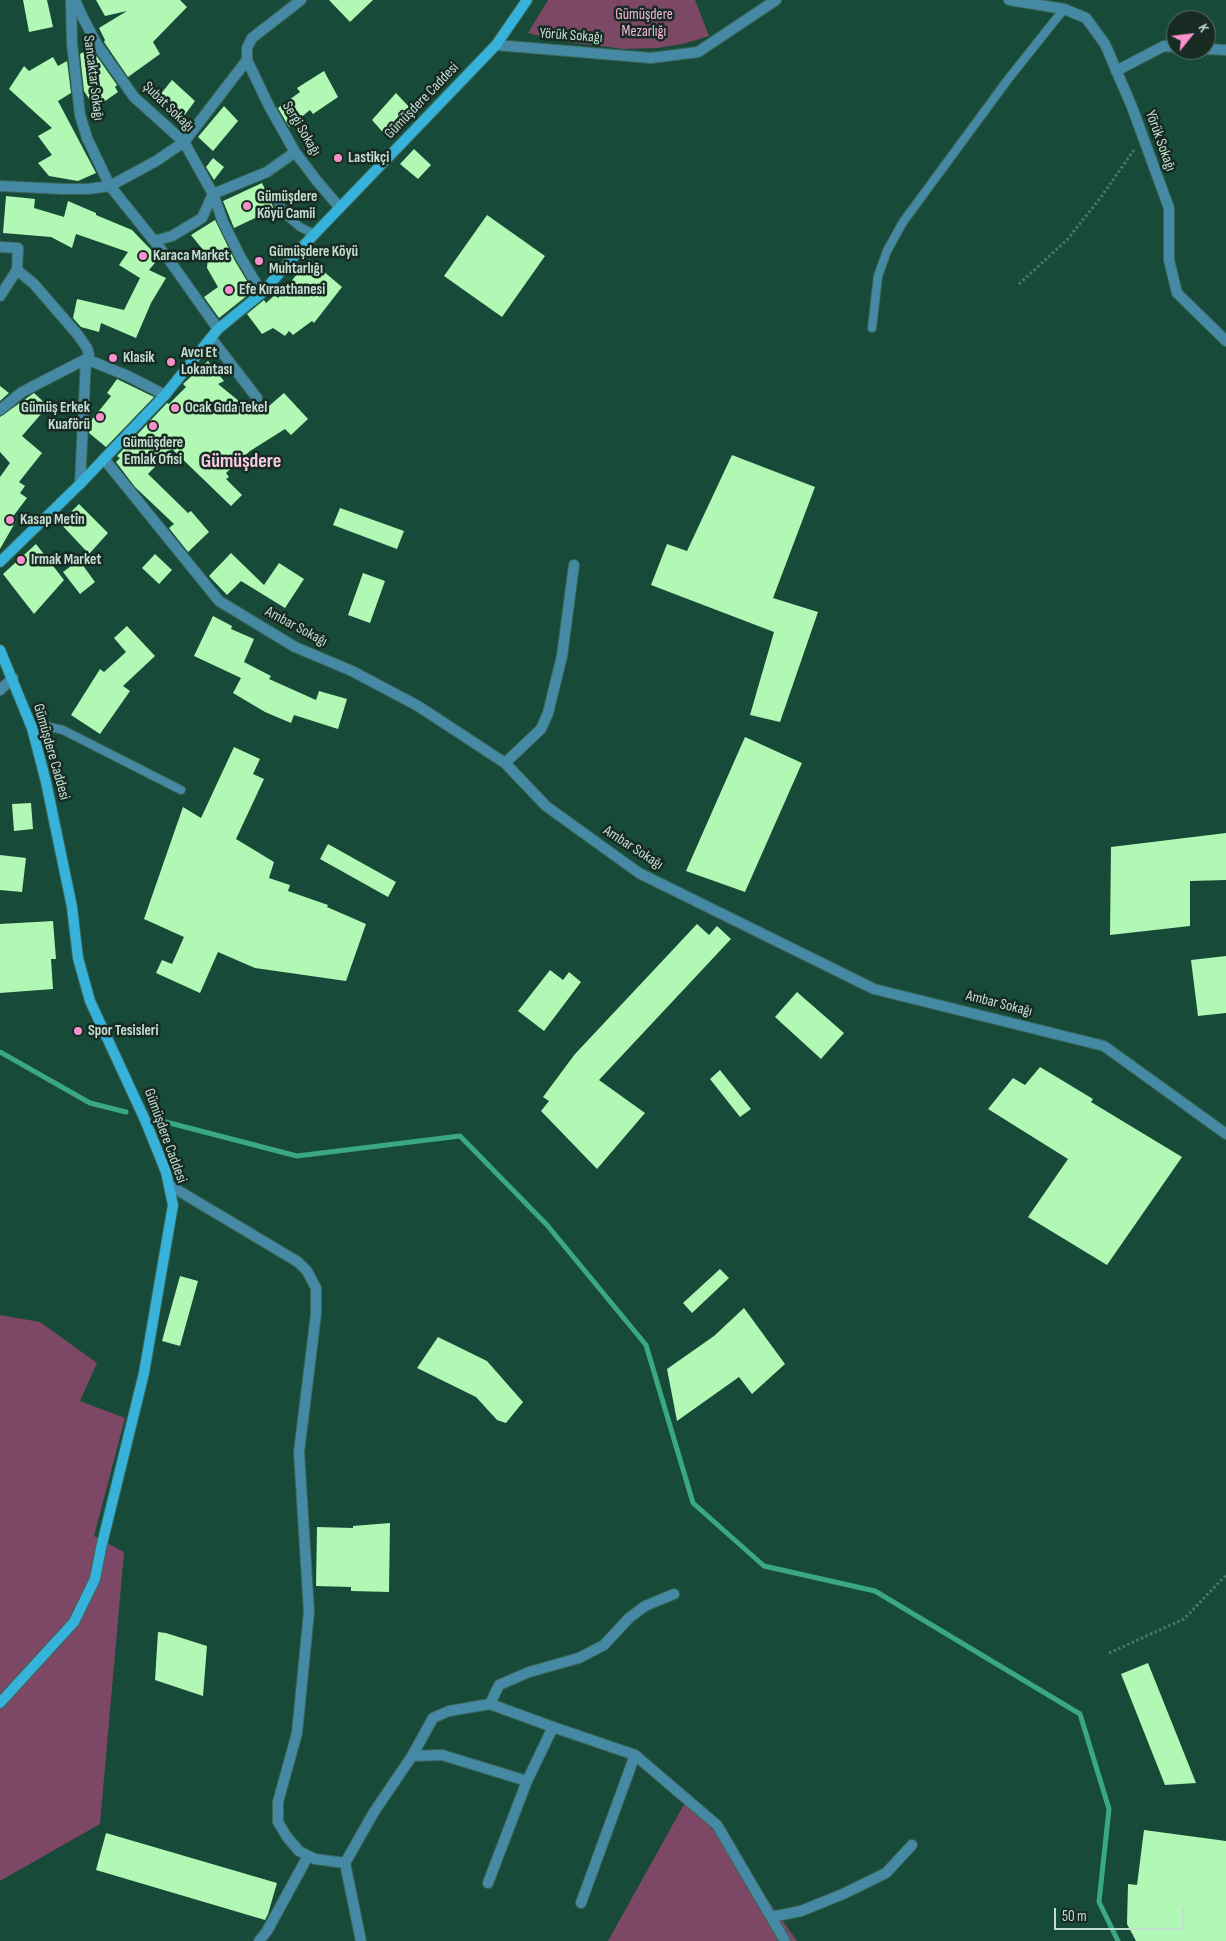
<!DOCTYPE html>
<html>
<head>
<meta charset="utf-8">
<style>
	body { margin:0 }
	#map { position:relative; width:1226px; height:1941px; overflow:hidden; background:#174a38; font-family:"Sofia Sans Condensed",sans-serif }
	canvas { display:block }
	.north { position:absolute; left:1166px; top:10px; width:50px; height:50px; box-sizing:border-box; background:#172b23; border:1px solid #5c7269; border-radius:50%; rotate:61deg; font-size:14px; font-weight:700; line-height:20px; text-align:center; color:#c4ddd1 }
	.north::after { content:''; display:block; margin:auto; width:18px; height:22px; background:#f890cb; clip-path:polygon(50% 0,100% 100%,50% 72%,0 100%) }
	.scale { position:absolute; left:1054px; top:1908px; width:130px; height:22px; box-sizing:border-box; border:2px solid #c4ddd1; border-top:0; padding-left:6px; font-size:15px; line-height:18px; white-space:nowrap; color:#c4ddd1; -webkit-text-stroke:4px #172b23; paint-order:stroke }
</style>
</head>
<body>
<div id="map">
<canvas width="1226" height="1941"></canvas>
<div class="north">K</div>
<div class="scale">50 m</div>
</div>
<script>
const context = document.querySelector('canvas').getContext('2d');
context.lineJoin = 'round';
function fill(path, color) { context.fillStyle = color; context.fill(path, 'evenodd'); }
const poly = rows => new Path2D(rows.map(r => 'M' + r).join(''));
function stroke(path, color, width, dash) { context.strokeStyle = color; context.lineWidth = width; context.lineCap = dash ? 'butt' : 'round'; context.setLineDash(dash || []); context.stroke(path); }
function write(font, color, halo, rows, align = 'center') {
  context.font = font + ' "Sofia Sans Condensed",sans-serif'; context.lineWidth = 5; context.setLineDash([]); context.textBaseline = 'middle'; context.strokeStyle = halo; context.fillStyle = color; for (const [text, x, y, turn = 0] of rows) {
    context.save(); context.translate(x, y); context.rotate((+turn || 0) * Math.PI / 180); context.textAlign = isNaN(turn) ? turn : align; if (halo) context.strokeText(text, 0, 0); context.fillText(text, 0, 0); context.restore();
  }
}
fill(poly([
	[548,0,695,0,709,36,683,44,657,48,624,49,560,41,528,33],
	[0,1315,40,1322,97,1363,80,1401,125,1418,94,1536,124,1552,100,1824,0,1881],
	[687,1799,747,1871,797,1941,608,1941]
]), '#7c4865');
stroke(poly([
	[0,1052,90,1103,126,1112],
	[162,1121,297,1156,460,1136,547,1225,646,1345,693,1503,764,1566,875,1591,1080,1714,1109,1809,1099,1902,1118,1941]
]), '#3aa982', 5);
fill(poly([
	[23,0,47,0,53,27,29,32],
	[96,0,180,0,187,7,153,42,160,54,128,77,104,42,105,40,99,28,127,11,105,16],
	[329,0,373,0,350,22],
	[91,48,117,85,115,87,118,92,95,108,84,91,80,54],
	[53,57,58,66,67,61,71,93,58,101,96,173,78,181,49,176,38,163,52,155,38,136,52,128,9,89,24,66,29,71],
	[324,71,338,97,313,114,310,110,289,127,278,108,300,92,297,88],
	[172,80,195,101,181,120,155,101],
	[396,93,412,110,388,138,372,120],
	[224,106,238,121,213,151,198,137],
	[414,149,431,165,418,179,400,164],
	[213,158,224,167,214,180,206,167],
	[262,183,274,209,234,228,223,201],
	[6,196,35,199,34,208,64,217,68,201,96,213,96,215,132,230,159,258,149,270,166,278,151,303,136,338,101,323,99,332,81,327,73,318,77,299,124,310,140,278,119,265,128,252,76,234,72,248,51,237,3,233],
	[487,215,545,256,502,317,444,276],
	[215,220,235,261,253,291,219,318,204,297,218,287,207,268,208,256,191,235],
	[309,259,342,287,314,323,312,321,293,335,289,331,285,336,273,328,262,334,247,314,264,300,266,303,275,295,278,298],
	[208,361,224,381,218,384,250,410,257,405,262,412,284,393,308,419,291,435,285,429,250,451,226,473,229,477,226,479,242,495,231,506,172,449,148,474,188,513,191,511,209,532,188,552,169,528,174,524,135,487,116,462,120,458,117,456,167,403,169,404,186,387,183,384],
	[117,379,154,397,106,447,89,433,90,422,111,396,107,393],
	[0,386,9,393,0,401],
	[34,393,48,406,22,436,42,453,19,482,25,486,20,493,27,498,11,519,16,521,0,549,0,477,10,463,0,452,0,417],
	[732,455,815,487,773,598,818,612,780,722,750,715,774,632,651,585,667,544,687,551],
	[79,504,108,533,89,554,60,523],
	[340,508,404,531,397,549,333,525],
	[36,544,64,580,34,614,3,574],
	[231,553,264,585,279,563,304,579,285,608,241,581,227,595,209,576],
	[155,554,172,570,159,584,142,568],
	[79,560,95,582,80,594,63,572],
	[363,573,385,581,370,623,348,615],
	[213,616,232,626,231,629,254,639,244,662,271,676,269,679,316,700,319,691,347,699,338,729,294,715,291,723,265,712,233,693,241,678,194,656],
	[127,626,155,656,123,686,130,691,100,734,71,715,100,669,104,672,126,652,114,638],
	[745,737,802,763,745,892,686,871],
	[234,747,260,759,253,774,264,779,236,839,274,862,269,878,290,885,288,891,328,905,327,907,366,924,346,981,255,968,218,952,200,993,156,973,162,960,172,964,184,937,144,919,183,807,201,818],
	[31,803,33,829,14,831,12,804],
	[1226,833,1226,880,1190,881,1190,926,1110,935,1111,847],
	[328,844,396,882,388,897,320,859],
	[0,855,26,858,22,892,0,890],
	[53,921,56,959,51,959,53,989,0,993,0,924],
	[697,924,709,935,717,926,731,939,599,1080,645,1113,597,1169,541,1111,549,1101,543,1097,575,1054],
	[1226,956,1226,1013,1198,1016,1191,960],
	[550,970,563,980,569,972,581,982,544,1031,518,1011],
	[797,992,844,1033,821,1059,775,1017],
	[1040,1067,1093,1099,1091,1102,1182,1157,1107,1265,1028,1217,1068,1159,988,1109,1013,1078,1025,1085],
	[720,1070,751,1109,740,1117,710,1079],
	[720,1269,729,1278,692,1313,683,1303],
	[180,1276,198,1281,180,1346,162,1341],
	[744,1308,785,1364,752,1394,739,1377,677,1421,667,1369,714,1336],
	[438,1337,487,1361,523,1402,506,1423,497,1420,476,1397,417,1368],
	[390,1523,389,1592,351,1591,351,1587,316,1586,317,1527,353,1528,353,1526],
	[158,1632,166,1633,207,1646,203,1696,155,1680],
	[1148,1663,1196,1783,1165,1785,1121,1674],
	[1144,1830,1226,1841,1226,1941,1136,1941,1127,1924,1128,1884,1137,1885],
	[106,1833,277,1883,268,1914,265,1920,96,1870]
]), '#b0f8b3');
const lane = poly([
	[276,199,286,215,300,227,314,234],
	[872,328,878,276,887,251,903,222,1009,78,1064,9],
	[32,728,46,726,63,730,181,790]
]);
const street = poly([
	[71,0,72,44,80,115,87,138,110,186,167,257,218,329],
	[75,0,83,18,98,46,134,97,184,142,213,194,202,218,172,236,154,241],
	[1009,0,1064,9,1086,18,1105,44,1132,107,1169,208,1169,260,1177,293,1226,341],
	[496,45,651,58,698,52,776,0],
	[1206,49,1226,50],
	[247,60,269,106,295,152,317,181,340,208],
	[1116,71,1164,46,1176,47],
	[0,186,64,189,88,189,110,186,156,161,184,142,247,60,247,48,252,38,301,0],
	[0,247,18,248,17,270,0,296],
	[17,270,34,284,78,335,87,348,89,355,86,359,80,484],
	[262,293,241,258,223,222,213,194,267,172,295,152],
	[211,338,257,398],
	[0,410,22,392,86,359,128,376,165,395],
	[104,459,219,601,295,647,352,671,418,706,505,763,546,806,639,873,874,989,1104,1046,1226,1134],
	[0,690,13,678],
	[505,763,541,729,548,713,562,656,574,565],
	[169,1185,298,1262,307,1271,316,1288,316,1314,299,1452,309,1612,297,1733,278,1802,278,1822,287,1837,299,1851,315,1859,345,1863,374,1812,412,1756,442,1755,527,1781],
	[490,1704,499,1685,529,1672,579,1658,604,1645,629,1618,645,1606,674,1594],
	[412,1756,433,1718,449,1711,490,1704,553,1727],
	[345,1863,361,1941],
	[488,1883,527,1781,553,1727,635,1755,717,1825,785,1941],
	[581,1903,635,1755],
	[771,1917,801,1911,843,1894,886,1873,912,1845],
	[259,1941,267,1931,308,1856]
]);
const secondary = poly([
	[0,562,80,484,165,395,218,329,262,293,304,245,496,45,527,0],
	[0,650,32,728,46,782,72,907,78,958,90,1001,145,1120,166,1172,173,1205,144,1373,101,1548,95,1579,74,1622,0,1703]
]);
stroke(lane, '#3a6757', 10);
stroke(street, '#3a6757', 12);
stroke(secondary, '#3a6757', 12);
stroke(poly([
	[1019,284,1067,240,1101,197,1134,150],
	[1109,1653,1184,1619,1226,1575]
]), '#4c7767', 3, [2.5, 2.5]);
stroke(lane, '#4589a4', 8);
stroke(street, '#4589a4', 10);
stroke(secondary, '#37b2db', 10);
for (const [x, y, r, color] of [
	[338,158,5,"#f890cb"],
	[247,206,5,"#f890cb"],
	[143,256,5,"#f890cb"],
	[259,261,5,"#f890cb"],
	[229,290,5,"#f890cb"],
	[113,358,5,"#f890cb"],
	[171,362,5,"#f890cb"],
	[175,408,5,"#f890cb"],
	[100,417,5,"#f890cb"],
	[153,426,5,"#f890cb"],
	[10,520,5,"#f890cb"],
	[21,560,5,"#f890cb"],
	[78,1031,5,"#f890cb"]
]) { const dot = new Path2D(); dot.arc(x, y, r, 0, 2 * Math.PI); context.fillStyle = color; context.fill(dot); stroke(dot, '#172b23', 2); }
write('15px', '#f6b5d8', '#172b23', [
	["Gümüşdere",644,15],
	["Mezarlığı",644,32]
]);
write('15px', '#c4ddd1', '#172b23', [
	["Yörük Sokağı",571,36,4],
	["Sancaktar Sokağı",93,78,83],
	["Gümüşdere Caddesi",422,101,-46],
	["Şubat Sokağı",168,107,44],
	["Sergi Sokağı",301,129,59],
	["Yörük Sokağı",1160,141,70],
	["Ambar Sokağı",296,627,28],
	["Gümüşdere Caddesi",51,752,74],
	["Ambar Sokağı",633,848,33],
	["Ambar Sokağı",999,1004,14],
	["Gümüşdere Caddesi",165,1136,70]
]);
write('bold 15px', '#c4ddd1', '#172b23', [
	["Lastikçi",348,158],
	["Gümüşdere",257,197],
	["Köyü Camii",257,214],
	["Gümüşdere Köyü",269,252],
	["Muhtarlığı",269,269],
	["Karaca Market",153,256],
	["Efe Kıraathanesi",239,290],
	["Avcı Et",181,353],
	["Lokantası",181,370],
	["Klasik",123,358],
	["Gümüş Erkek",90,408,"right"],
	["Kuaförü",90,425,"right"],
	["Ocak Gıda Tekel",185,408],
	["Gümüşdere",153,443,"center"],
	["Emlak Ofisi",153,460,"center"],
	["Kasap Metin",20,520],
	["Irmak Market",31,560],
	["Spor Tesisleri",88,1031]
], 'left');
write('bold 20px', '#f8cae2', '#172b23', [
	["Gümüşdere",241,462]
]);
</script>
</body>
</html>
